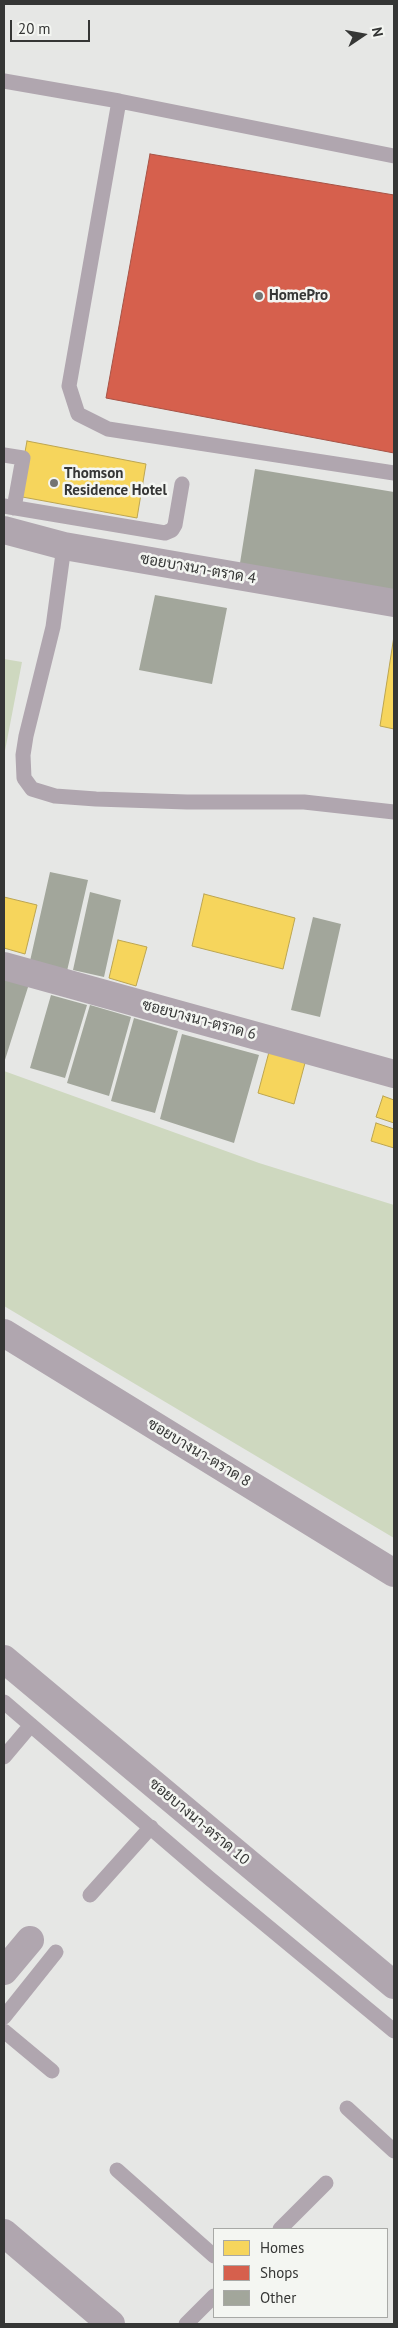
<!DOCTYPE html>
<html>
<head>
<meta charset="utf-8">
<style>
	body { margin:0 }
	#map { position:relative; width:398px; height:2328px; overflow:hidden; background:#e6e7e5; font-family:"PT Sans",sans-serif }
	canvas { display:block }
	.frame { position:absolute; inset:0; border:5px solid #353635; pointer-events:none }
	.legend { position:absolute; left:213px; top:2228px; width:175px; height:90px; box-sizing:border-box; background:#f4f6f2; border:1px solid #a8a9a6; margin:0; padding:6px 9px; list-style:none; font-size:15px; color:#353635 }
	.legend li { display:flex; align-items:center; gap:10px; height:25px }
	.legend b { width:25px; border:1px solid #a8a9a6 }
	.north { position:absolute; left:338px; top:10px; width:50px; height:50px; -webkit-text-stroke:4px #f4f6f2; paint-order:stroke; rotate:78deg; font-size:14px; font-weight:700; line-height:20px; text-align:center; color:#353635 }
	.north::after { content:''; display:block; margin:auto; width:18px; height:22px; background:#353635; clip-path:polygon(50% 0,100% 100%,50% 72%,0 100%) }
	.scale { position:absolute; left:10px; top:20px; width:80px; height:22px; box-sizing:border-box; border:2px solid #353635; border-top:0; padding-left:6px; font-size:15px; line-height:18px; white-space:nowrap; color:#353635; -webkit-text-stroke:4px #f4f6f2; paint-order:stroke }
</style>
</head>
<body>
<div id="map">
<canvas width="398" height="2328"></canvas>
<div class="frame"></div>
<ul class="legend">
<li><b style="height:14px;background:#f6d55c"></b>Homes</li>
<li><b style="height:14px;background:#d6604d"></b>Shops</li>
<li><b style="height:14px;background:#a2a69b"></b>Other</li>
</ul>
<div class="north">N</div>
<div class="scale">20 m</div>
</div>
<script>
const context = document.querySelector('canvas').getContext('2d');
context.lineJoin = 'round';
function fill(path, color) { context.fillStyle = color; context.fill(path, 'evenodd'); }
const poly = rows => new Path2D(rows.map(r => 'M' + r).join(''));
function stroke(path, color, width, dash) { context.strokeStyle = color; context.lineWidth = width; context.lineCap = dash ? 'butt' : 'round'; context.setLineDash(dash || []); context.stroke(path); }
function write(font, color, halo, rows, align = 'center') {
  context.font = font + ' "PT Sans",Sarabun,sans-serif'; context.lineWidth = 5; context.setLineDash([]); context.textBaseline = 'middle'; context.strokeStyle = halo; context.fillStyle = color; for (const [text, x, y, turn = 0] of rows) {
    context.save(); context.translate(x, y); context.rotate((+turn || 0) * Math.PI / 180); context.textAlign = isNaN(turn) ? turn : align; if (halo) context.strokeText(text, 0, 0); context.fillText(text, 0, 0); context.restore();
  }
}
fill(poly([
	[4,659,22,662,4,756],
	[4,1071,259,1163,394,1205,394,1538,4,1306]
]), '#ced8bf');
const homes = poly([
	[27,441,146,464,137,518,17,496,27,441],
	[394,636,394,729,380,726,394,636],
	[204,894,295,918,283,969,192,946,204,894],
	[4,897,37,905,25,954,4,948,4,897],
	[118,940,147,947,136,986,109,978,118,940],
	[269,1052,305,1063,294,1104,258,1093,269,1052],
	[383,1096,394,1100,394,1123,376,1117,383,1096],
	[376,1123,394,1129,394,1148,371,1141,376,1123]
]);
fill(homes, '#f6d55c');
stroke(homes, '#bca550', 1);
const shops = poly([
	[150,154,394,195,394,453,106,398,150,154]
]);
fill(shops, '#d6604d');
stroke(shops, '#a65346', 1);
fill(poly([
	[255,469,394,492,394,593,240,563],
	[155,595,227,608,212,684,139,670],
	[50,872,88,880,67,971,30,961],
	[90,892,121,900,104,977,73,970],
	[313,917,341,924,320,1017,291,1010],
	[4,977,29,984,4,1063],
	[51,995,87,1005,65,1078,30,1068],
	[90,1005,131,1017,109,1096,67,1083],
	[134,1018,178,1031,155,1113,111,1101],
	[182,1034,259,1055,234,1143,160,1119]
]), '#a2a69b');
stroke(poly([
	[4,81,119,101,394,156],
	[119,101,69,386,78,414,108,429,394,473],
	[4,455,23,458,14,508],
	[4,506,165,533,172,530,175,525,182,484],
	[64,546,53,627,26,736,23,755,24,778,32,789,55,796,96,799,187,802,304,802,394,812],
	[4,1702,209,1878,394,2031],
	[4,1757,31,1725],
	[90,1895,151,1827],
	[4,2017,56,1952],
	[4,2031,52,2071],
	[347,2108,394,2151],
	[117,2170,214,2256],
	[280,2229,326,2183],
	[186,2324,214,2296]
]), '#b0a6af', 15);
stroke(poly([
	[4,530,64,546,394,603],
	[4,966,394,1074],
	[4,1333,394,1573],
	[4,1659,394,1985],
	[4,1971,30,1940],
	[4,2233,111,2324]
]), '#b0a6af', 28);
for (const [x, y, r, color] of [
	[259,296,5,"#737473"],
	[54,483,5,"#737473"]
]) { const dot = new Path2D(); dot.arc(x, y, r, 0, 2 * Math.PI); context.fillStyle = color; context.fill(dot); stroke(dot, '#f4f6f2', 2); }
write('bold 15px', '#353635', '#f4f6f2', [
	["HomePro",269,296],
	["Thomson",64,474],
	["Residence Hotel",64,491]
], 'left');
write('15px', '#353635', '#f4f6f2', [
	["ซอยบางนา-ตราด 4",198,569,10],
	["ซอยบางนา-ตราด 6",199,1020,15],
	["ซอยบางนา-ตราด 8",199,1453,31],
	["ซอยบางนา-ตราด 10",199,1822,40]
]);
</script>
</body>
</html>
